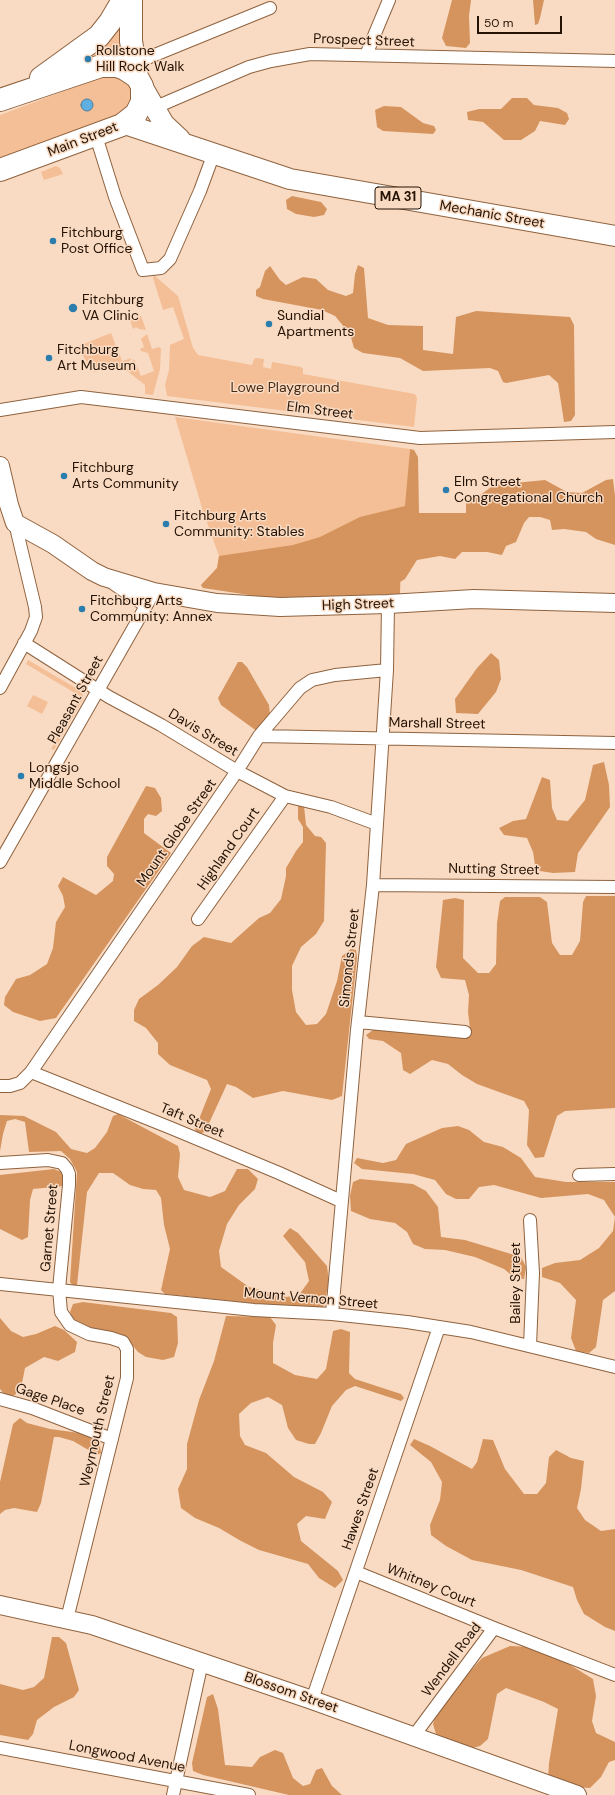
<!DOCTYPE html>
<html>
<head>
<meta charset="utf-8">
<style>
	body { margin:0 }
	#map { position:relative; width:615px; height:1795px; overflow:hidden; background:#f9dbc3; font-family:"DM Sans",sans-serif }
	canvas { display:block }
	.scale { position:absolute; left:477px; top:16px; width:85px; height:18px; box-sizing:border-box; border:2px solid #241204; border-top:0; padding-left:5px; font-size:12px; line-height:14px; white-space:nowrap; color:#241204; -webkit-text-stroke:3px #f9dbc3; paint-order:stroke }
</style>
</head>
<body>
<div id="map">
<canvas width="615" height="1795"></canvas>
<div class="scale">50 m</div>
</div>
<script>
const context = document.querySelector('canvas').getContext('2d');
context.lineJoin = 'round';
function fill(path, color) { context.fillStyle = color; context.fill(path, 'evenodd'); }
const poly = rows => new Path2D(rows.map(r => 'M' + r).join(''));
function stroke(path, color, width, dash) { context.strokeStyle = color; context.lineWidth = width; context.lineCap = dash ? 'butt' : 'round'; context.setLineDash(dash || []); context.stroke(path); }
function write(font, color, halo, rows, align = 'center') {
  context.font = font + ' "DM Sans",sans-serif'; context.lineWidth = 3; context.setLineDash([]); context.textBaseline = 'middle'; context.strokeStyle = halo; context.fillStyle = color; for (const [text, x, y, turn = 0] of rows) {
    context.save(); context.translate(x, y); context.rotate((+turn || 0) * Math.PI / 180); context.textAlign = isNaN(turn) ? turn : align; if (halo) context.strokeText(text, 0, 0); context.fillText(text, 0, 0); context.restore();
  }
}
fill(poly([
	[117,28,120,28,127,57,68,67],
	[110,74,127,81,132,90,133,95,128,111,0,161,0,115],
	[56,166,60,168,63,174,44,180,41,172],
	[154,275,178,296,193,348,198,355,252,365,254,359,256,358,264,359,263,367,271,369,272,362,301,367,303,368,303,374,415,394,417,398,414,427,167,396,165,385,169,370,170,345,184,339,173,307,163,310,153,278],
	[141,316,146,330,139,329,136,327,133,329,130,320],
	[111,333,122,361,132,358,124,368,116,366,94,372,81,353,76,355,74,348],
	[147,334,152,349,159,347,161,349,160,369,153,395,145,394,145,385,126,370,134,359,141,376,154,371,148,353,141,351,140,349,144,347,141,339],
	[175,417,410,449,400,594,203,588,201,585,217,568,219,556,203,511],
	[28,660,81,691,83,695,83,699,54,750,51,749,80,696,26,664],
	[33,695,48,702,42,714,27,706]
]), '#f4bf96');
fill(poly([
	[452,0,471,0,469,16,470,43,466,48,446,46,442,38],
	[533,0,544,0,540,18,538,24,535,25],
	[512,98,527,98,534,105,558,108,567,113,569,119,565,125,540,121,535,131,521,140,504,140,483,122,468,120,467,112,479,109,501,109],
	[384,106,401,107,423,123,434,126,436,130,433,134,383,131,377,127,375,110],
	[292,196,321,202,327,209,324,215,314,217,296,214,287,209,286,200],
	[358,265,364,268,368,318,388,325,423,326,423,350,453,354,456,317,476,311,570,317,574,325,575,415,571,421,564,422,558,383,549,375,506,383,503,382,498,371,490,368,423,371,400,358,363,353,354,348,350,334,335,316,322,310,263,299,256,296,256,290,260,287,265,271,270,266,280,280,286,285,303,277,316,279,328,290,346,296,353,293,355,274],
	[410,449,414,450,418,457,419,513,466,513,466,500,476,498,494,485,545,480,567,492,582,493,606,480,613,479,615,496,615,545,596,539,586,532,564,529,552,530,550,520,540,517,529,517,524,523,516,542,506,546,502,555,487,552,462,552,455,559,440,556,417,560,405,579,400,582,400,594,269,598,203,588,201,585,217,568,219,556,293,545,320,537,360,517,405,506],
	[491,653,499,660,501,679,496,692,478,714,456,713,455,699,477,668],
	[238,662,242,662,247,667,269,705,270,715,258,732,221,705,218,698],
	[604,762,609,785,610,807,578,853,575,872,553,873,540,871,535,865,533,852,527,838,504,835,499,828,513,821,526,819,542,777,550,780,552,808,557,820,568,821,585,800,593,765],
	[146,786,155,788,161,798,162,811,156,816,148,814,144,819,144,833,171,853,56,1018,40,1021,13,1012,4,1005,5,997,16,979,30,975,47,964,53,948,56,922,65,907,63,896,58,886,63,877,96,895,113,881,114,874,107,866,107,857],
	[298,806,304,806,306,825,315,836,321,837,326,843,324,921,316,934,301,947,292,966,292,990,296,1012,306,1025,317,1024,326,1014,337,981,342,956,351,949,356,950,357,957,342,1096,332,1100,283,1091,253,1098,236,1087,227,1084,205,1132,198,1134,195,1129,211,1089,207,1080,170,1065,158,1054,158,1043,146,1028,134,1021,134,1010,139,999,158,985,177,967,192,946,204,937,231,943,259,918,270,913,281,899,286,876,286,868,296,851,303,842,303,827,298,819],
	[586,896,615,896,615,1108,565,1111,557,1116,544,1157,535,1158,527,1145,529,1110,524,1101,477,1084,462,1075,448,1064,432,1060,410,1074,403,1070,401,1053,383,1041,369,1039,366,1035,373,1030,412,1031,465,1036,470,1029,468,1012,469,995,465,980,441,978,436,967,443,900,455,898,464,900,463,958,478,973,489,973,496,964,497,923,500,901,505,897,540,897,547,902,552,943,560,955,572,955,580,941,583,902],
	[118,1114,178,1146,180,1154,178,1177,184,1190,210,1197,225,1191,237,1169,248,1169,258,1179,255,1189,239,1205,227,1224,219,1251,221,1267,249,1287,286,1297,299,1295,309,1281,305,1262,283,1236,290,1228,298,1233,327,1266,329,1282,323,1308,317,1310,165,1294,161,1290,170,1249,164,1225,161,1198,156,1190,143,1189,130,1185,113,1173,99,1173,87,1192,77,1285,73,1286,70,1282,77,1172,70,1159,61,1151,29,1152,25,1122,15,1119,7,1121,3,1134,0,1151,0,1115,24,1116,56,1132,71,1149,87,1153,95,1148,107,1132,113,1116],
	[458,1126,469,1130,484,1142,503,1147,521,1158,535,1177,566,1182,615,1182,615,1291,603,1300,596,1347,589,1353,576,1351,571,1338,576,1300,560,1283,542,1277,542,1268,555,1263,580,1260,599,1248,613,1231,615,1217,604,1200,588,1194,541,1198,494,1185,479,1187,469,1199,456,1199,446,1194,435,1180,413,1174,362,1169,354,1163,357,1158,383,1163,396,1160,406,1144,442,1128],
	[54,1169,61,1172,64,1179,64,1186,33,1189,30,1200,28,1237,22,1240,0,1229,0,1175],
	[360,1179,413,1184,426,1191,438,1207,441,1237,465,1240,521,1257,526,1267,524,1279,515,1278,504,1269,475,1257,445,1250,425,1249,413,1244,407,1232,395,1223,370,1219,351,1211,350,1196,353,1182],
	[83,1302,171,1313,177,1317,178,1343,174,1357,163,1360,146,1357,138,1352,129,1341,81,1324,73,1319,70,1312,73,1304],
	[226,1316,270,1317,276,1325,273,1343,273,1363,295,1375,317,1379,326,1369,333,1331,341,1329,350,1332,349,1373,355,1379,401,1394,404,1398,401,1401,355,1386,346,1390,332,1406,321,1433,315,1444,309,1444,296,1440,288,1428,282,1405,268,1397,251,1403,239,1414,240,1436,245,1445,266,1453,294,1477,323,1492,332,1502,325,1519,306,1516,297,1524,301,1541,338,1571,343,1580,335,1588,319,1578,308,1564,259,1550,241,1541,219,1528,195,1518,181,1508,178,1489,187,1469,187,1444,199,1400,214,1361],
	[0,1318,11,1331,23,1337,36,1334,55,1326,64,1330,77,1342,75,1352,58,1361,44,1357,25,1368,22,1383,15,1395,6,1396,0,1389],
	[20,1418,27,1423,50,1429,87,1434,99,1441,101,1453,97,1455,73,1441,59,1437,54,1437,41,1503,37,1512,14,1508,5,1510,0,1514,0,1482,13,1424],
	[414,1439,430,1446,472,1469,477,1462,483,1439,493,1440,505,1469,524,1494,537,1494,546,1483,549,1457,556,1450,571,1458,584,1461,581,1489,577,1508,585,1520,601,1531,615,1529,615,1631,605,1627,584,1614,577,1600,573,1587,521,1570,472,1560,446,1546,431,1535,430,1525,440,1500,442,1482,431,1462,410,1445],
	[52,1637,59,1637,66,1643,79,1690,74,1697,54,1707,37,1720,33,1734,28,1740,0,1735,0,1684,23,1690,34,1687,44,1678],
	[510,1646,533,1647,567,1663,593,1679,596,1696,592,1721,596,1733,615,1742,615,1760,609,1762,601,1777,590,1788,576,1787,548,1778,549,1763,558,1709,544,1702,506,1688,497,1694,488,1739,480,1746,472,1748,436,1734,433,1724,439,1707,482,1658],
	[213,1694,218,1709,225,1765,252,1767,260,1757,275,1750,283,1753,293,1778,303,1786,310,1784,316,1770,322,1768,332,1786,342,1795,289,1795,203,1775,193,1771,192,1763,207,1697]
]), '#d5945e');
const water = poly([
	'81 105a6 6 0 1 1 12 0a6 6 0 1 1-12 0Z'
]);
fill(water, '#61aee0');
stroke(water, '#4f7f9e', 1);
const street = poly([
	[366,55,389,0],
	[135,63,270,8],
	[149,110,249,67,271,61,310,54,615,61],
	[96,136,115,197,143,270,161,268,170,259,200,191,214,153],
	[0,410,81,397,420,438,615,432],
	[114,584,146,606],
	[24,643,109,697,161,725,237,771,285,796,331,807,377,824],
	[0,688,31,631,36,617,35,607,15,523],
	[259,736,615,743],
	[0,862,154,592],
	[373,885,615,887],
	[198,919,285,796],
	[358,1022,465,1032],
	[31,1072,171,1128,279,1173,341,1201],
	[0,1086,10,1086,20,1083,31,1072,237,771,259,736,300,688,312,680,335,675,387,670],
	[0,1163,48,1160,62,1163,67,1169,69,1174,69,1185,59,1289,61,1312,70,1325,89,1334,111,1338,123,1342,127,1349,127,1378,67,1619],
	[579,1175,615,1174],
	[530,1220,533,1273,530,1346],
	[0,1284,254,1310,332,1314,407,1322,471,1332,615,1367],
	[332,1314,357,1030,373,885,387,670,388,604],
	[0,1399,32,1408,112,1439],
	[356,1572,494,1628],
	[312,1700,439,1327],
	[413,1737,494,1628,615,1675],
	[0,1748,249,1795],
	[173,1795,202,1662]
]);
const secondary = poly([
	[0,466,9,505,15,523,53,544,92,571,104,577,154,592,217,603,280,607,388,604,474,599,615,603],
	[0,1605,92,1625,312,1700,577,1795]
]);
const primary = poly([
	[142,86,164,124,180,139],
	[125,124,290,179,615,236]
]);
const highway = poly([
	[41,78,99,36,110,22,123,0],
	[0,100,101,66,117,66,125,69,137,77],
	[0,170,122,125,136,114,142,102,142,86,137,77,131,41,131,0]
]);
stroke(street, '#8f623e', 14);
stroke(secondary, '#8f623e', 20);
stroke(primary, '#8f623e', 22);
stroke(highway, '#8f623e', 24);
stroke(street, '#fff', 12);
stroke(secondary, '#fff', 18);
stroke(primary, '#fff', 20);
stroke(highway, '#fff', 22);
for (const [x, y, r, color] of [
	[88,59,4,"#2b7dae"],
	[53,241,4,"#2b7dae"],
	[73,308,5,"#2b7dae"],
	[269,324,4,"#2b7dae"],
	[49,358,4,"#2b7dae"],
	[64,476,4,"#2b7dae"],
	[446,490,4,"#2b7dae"],
	[166,524,4,"#2b7dae"],
	[82,609,4,"#2b7dae"],
	[21,776,4,"#2b7dae"]
]) { const dot = new Path2D(); dot.arc(x, y, r, 0, 2 * Math.PI); context.fillStyle = color; context.fill(dot); stroke(dot, '#f9dbc3', 1.5); }
for (const [x, y, w] of [
	[398,198,46]
]) { const box = new Path2D(); box.roundRect(x - w / 2, y - 11, w, 22, 3); context.fillStyle = '#f9dbc3'; context.fill(box); stroke(box, '#241204', 1); }
write('bold 13px', '#241204', null, [
	["MA 31",398,198]
]);
write('14px', '#241204', '#f9dbc3', [
	["Prospect Street",364,41,2],
	["Main Street",83,140,-21],
	["Mechanic Street",492,215,10],
	["Elm Street",320,411,7],
	["High Street",358,605,-2],
	["Pleasant Street",76,700,-61],
	["Marshall Street",437,724,1],
	["Davis Street",203,733,31],
	["Mount Globe Street",177,833,-55],
	["Highland Court",229,849,-55],
	["Nutting Street",494,870,1],
	["Simonds Street",350,958,-84],
	["Taft Street",192,1121,23],
	["Garnet Street",50,1228,-85],
	["Bailey Street",516,1283,-90],
	["Mount Vernon Street",311,1299,5],
	["Gage Place",50,1400,19],
	["Weymouth Street",98,1431,-77],
	["Hawes Street",361,1509,-71],
	["Whitney Court",431,1586,22],
	["Wendell Road",452,1660,-53],
	["Blossom Street",291,1693,19],
	["Longwood Avenue",127,1757,11]
]);
write('14px', '#241204', '#f9dbc3', [
	["Rollstone",96,51],
	["Hill Rock Walk",96,67],
	["Fitchburg",61,233],
	["Post Office",61,249],
	["Fitchburg",82,300],
	["VA Clinic",82,316],
	["Sundial",277,316],
	["Apartments",277,332],
	["Fitchburg",57,350],
	["Art Museum",57,366],
	["Fitchburg",72,468],
	["Arts Community",72,484],
	["Elm Street",454,482],
	["Congregational Church",454,498],
	["Fitchburg Arts",174,516],
	["Community: Stables",174,532],
	["Fitchburg Arts",90,601],
	["Community: Annex",90,617],
	["Longsjo",29,768],
	["Middle School",29,784]
], 'left');
write('14px', '#472c15', '#f9dbc3', [
	["Lowe Playground",285,388]
]);
</script>
</body>
</html>
